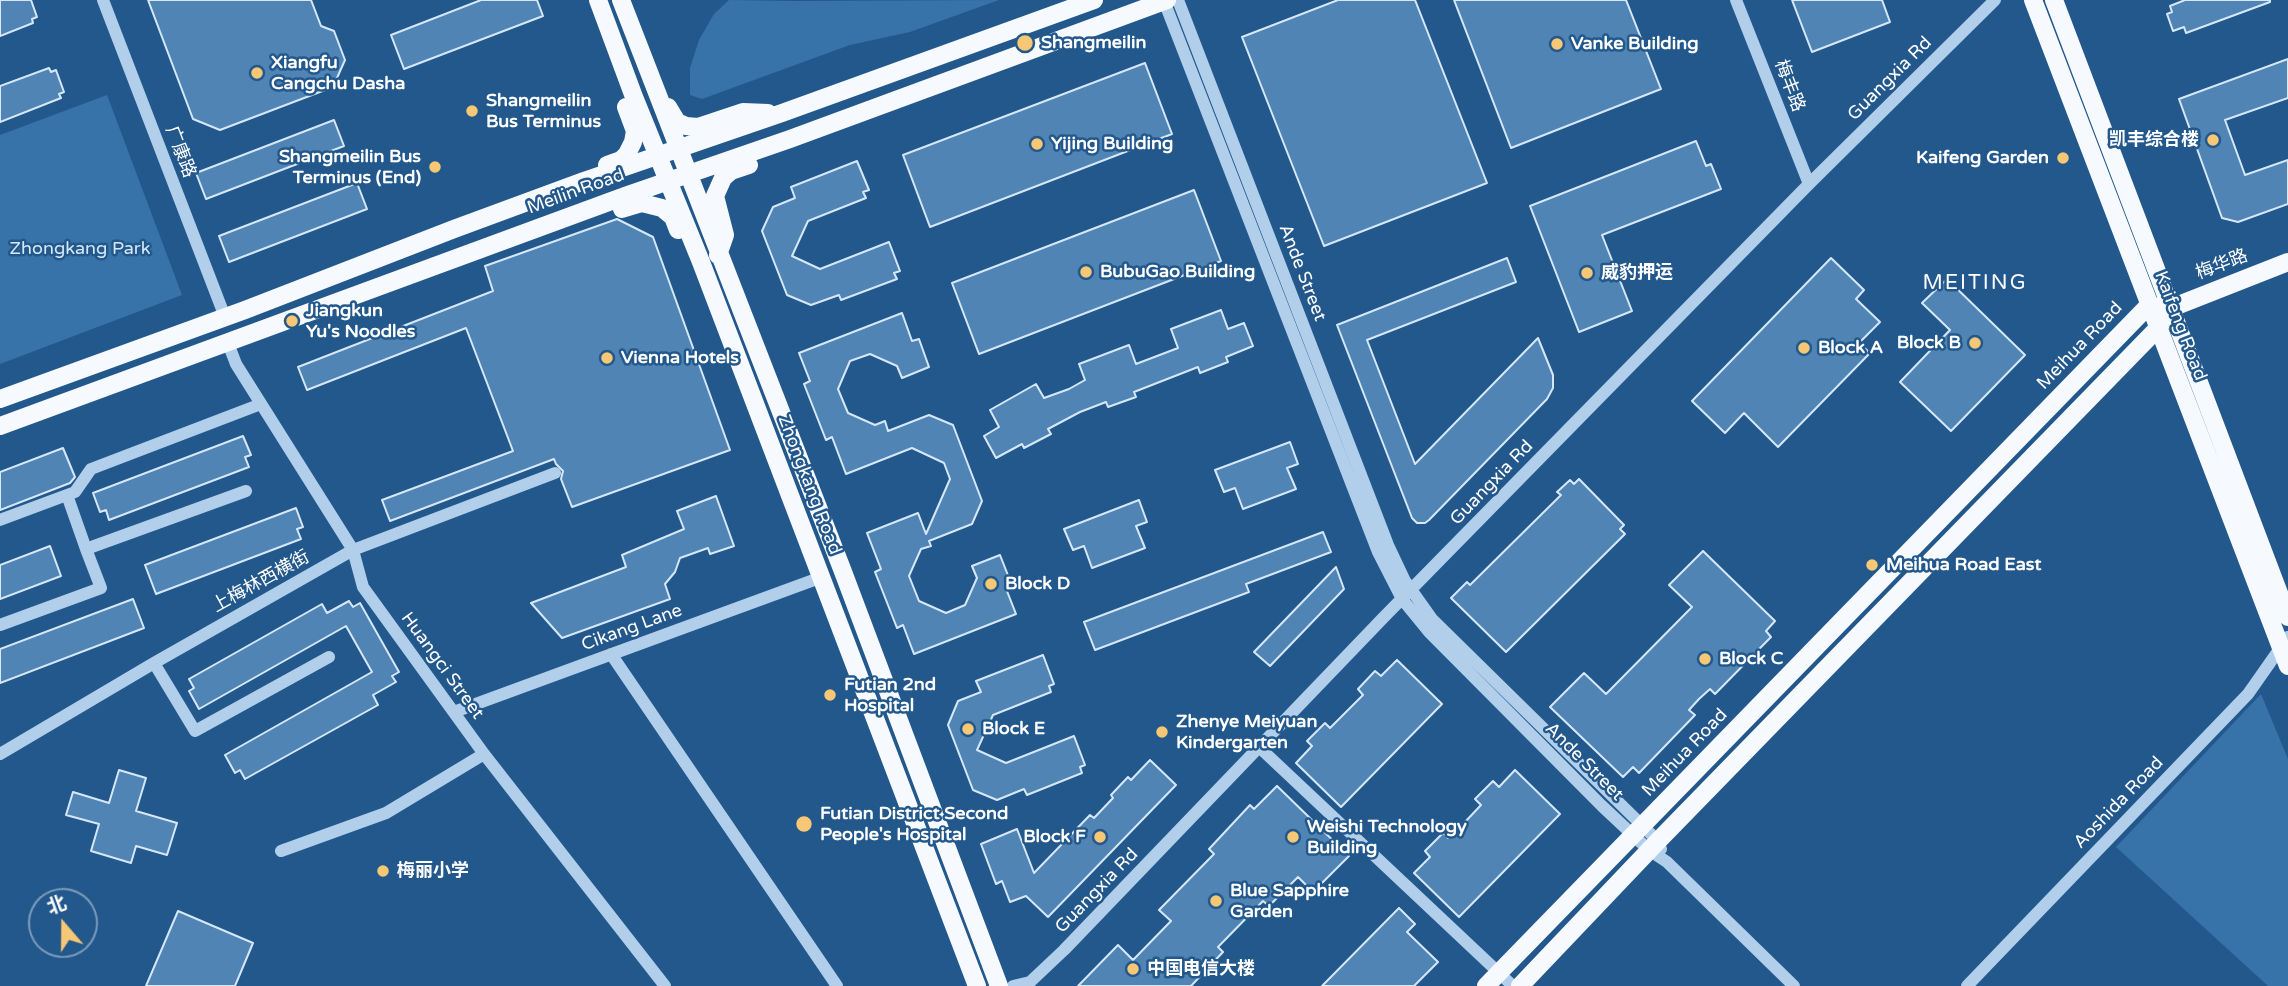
<!DOCTYPE html>
<html>
<head>
<meta charset="utf-8">
<style>
	body { margin:0 }
	#map { position:relative; width:2288px; height:986px; overflow:hidden; background:#23588c; font-family:"Varela Round","Noto Sans SC",sans-serif }
	canvas { display:block }
	.north { position:absolute; left:28px; top:888px; width:70px; height:70px; box-sizing:border-box; background:#23588c; border:2px solid #7b9bba; border-radius:50%; rotate:340deg; font-size:19px; font-weight:700; line-height:28px; text-align:center; color:#fff }
	.north::after { content:''; display:block; margin:auto; width:24px; height:32px; background:#f6c774; clip-path:polygon(50% 0,100% 100%,50% 72%,0 100%) }
</style>
</head>
<body>
<div id="map">
<canvas width="2288" height="986"></canvas>
<div class="north">北</div>
</div>
<script>
const context = document.querySelector('canvas').getContext('2d');
context.lineJoin = 'round';
function fill(path, color) { context.fillStyle = color; context.fill(path, 'evenodd'); }
const poly = rows => new Path2D(rows.map(r => 'M' + r).join(''));
function stroke(path, color, width, dash) { context.strokeStyle = color; context.lineWidth = width; context.lineCap = dash ? 'butt' : 'round'; context.setLineDash(dash || []); context.stroke(path); }
function write(font, color, halo, rows, align = 'center') {
  context.font = font + ' "Varela Round","Noto Sans SC",sans-serif'; context.lineWidth = 5; context.setLineDash([]); context.textBaseline = 'middle'; context.strokeStyle = halo; context.fillStyle = color; for (const [text, x, y, turn = 0] of rows) {
    context.save(); context.translate(x, y); context.rotate((+turn || 0) * Math.PI / 180); context.textAlign = isNaN(turn) ? turn : align; if (halo) context.strokeText(text, 0, 0); context.fillText(text, 0, 0); context.restore();
  }
}
fill(poly([
	[729,0,794,1,999,0,910,32,850,45,702,99,690,95,690,68,699,40,714,14],
	[107,95,182,295,0,364,0,135],
	[2261,694,2288,759,2288,986,2268,986,2116,847]
]), '#3772a9');
const building = poly([
	[0,0,31,0,37,17,32,19,33,23,0,36,0,0],
	[148,0,311,0,321,26,334,31,345,60,333,87,220,130,193,119,148,0],
	[481,0,537,0,543,16,404,69,391,35,481,0],
	[1338,0,1415,0,1487,183,1324,246,1242,37,1338,0],
	[1454,0,1626,0,1661,89,1511,148,1454,0],
	[1792,0,1882,0,1890,22,1812,52,1792,0],
	[2185,0,2270,0,2270,2,2186,33,2184,27,2173,31,2167,14,2172,12,2170,6,2185,0],
	[2288,59,2288,98,2225,120,2245,175,2288,160,2288,204,2238,222,2222,218,2179,99,2288,59],
	[1145,63,1172,134,930,227,903,155,1145,63],
	[49,68,51,72,56,70,64,92,59,94,61,98,0,122,0,86,49,68],
	[334,120,344,146,206,199,196,173,334,120],
	[1696,141,1706,166,1711,164,1721,189,1602,235,1632,311,1579,332,1530,206,1696,141],
	[857,161,869,190,863,192,866,198,808,221,792,256,820,269,889,242,900,271,894,273,897,279,841,300,839,295,811,305,787,295,762,231,773,207,795,198,791,187,857,161],
	[357,183,367,209,229,262,219,236,357,183],
	[1194,190,1221,261,979,354,952,283,1194,190],
	[617,219,653,237,730,450,572,507,561,479,563,471,556,464,554,459,390,521,382,500,513,451,466,328,307,390,298,367,493,291,485,266,617,219],
	[1507,258,1516,282,1367,340,1415,464,1538,338,1553,375,1553,388,1547,399,1429,520,1425,523,1417,523,1412,518,1337,325,1507,258],
	[1831,258,1864,290,1856,299,1880,322,1859,343,1870,353,1778,447,1744,413,1725,433,1692,401,1831,258],
	[1947,279,2025,355,1951,431,1900,382,1950,330,1922,303,1947,279],
	[1221,310,1228,329,1244,323,1253,346,1226,357,1228,362,1200,373,1198,367,1157,383,1134,392,1136,397,1108,407,1106,402,1080,412,1048,429,1051,434,1024,448,1022,444,996,458,984,436,999,427,990,410,1036,384,1044,398,1069,389,1085,380,1079,364,1129,345,1136,364,1178,348,1171,329,1221,310],
	[902,313,912,341,919,339,929,367,902,378,897,366,870,354,850,361,838,389,848,413,875,425,885,421,888,431,929,415,953,425,982,501,972,524,929,541,931,546,921,549,909,576,919,601,946,613,965,605,977,578,972,566,1000,555,1011,583,1005,586,1016,614,914,654,903,625,897,628,875,572,881,569,867,533,918,513,926,534,950,479,944,463,912,448,846,474,832,437,826,440,804,384,810,381,799,353,902,313],
	[243,436,251,455,245,457,249,467,109,520,106,510,100,512,93,493,243,436],
	[1290,442,1298,464,1287,468,1296,489,1243,509,1235,488,1224,492,1215,470,1290,442],
	[63,448,75,477,70,483,0,510,0,472,63,448],
	[1579,479,1624,525,1620,529,1625,534,1506,652,1451,598,1467,582,1470,585,1561,495,1557,492,1570,480,1574,484,1579,479],
	[716,496,734,546,710,554,708,548,680,558,675,572,665,584,670,599,562,638,531,603,626,567,622,555,684,529,677,511,716,496],
	[1139,500,1147,522,1136,526,1145,548,1092,568,1084,546,1073,550,1064,529,1139,500],
	[296,508,303,527,297,529,301,539,156,594,145,565,296,508],
	[1323,532,1331,552,1246,584,1249,592,1095,650,1084,622,1323,532],
	[50,546,61,576,0,599,0,565,50,546],
	[1703,551,1775,621,1766,631,1771,637,1715,694,1710,689,1699,699,1689,710,1695,715,1639,773,1633,767,1623,777,1550,707,1584,673,1606,694,1692,607,1669,585,1703,551],
	[1336,567,1344,589,1270,666,1254,652,1336,567],
	[133,599,144,628,0,683,0,649,133,599],
	[349,601,353,607,360,603,399,672,392,676,396,682,373,695,378,705,245,779,240,770,235,773,225,755,372,672,346,626,199,709,189,691,194,688,189,679,322,604,327,613,349,601],
	[1043,655,1054,684,1049,686,1051,692,993,715,977,750,1006,763,1074,736,1085,765,1080,767,1082,773,1027,795,1024,789,997,800,973,790,948,725,958,701,981,692,976,681,1043,655],
	[1397,660,1442,704,1341,807,1296,763,1312,746,1307,741,1325,723,1330,728,1363,695,1358,689,1375,671,1381,676,1397,660],
	[1150,760,1176,785,1048,917,1026,896,1010,902,1002,881,996,884,981,844,1017,829,1034,873,1090,815,1094,818,1113,798,1111,795,1128,777,1131,780,1150,760],
	[119,770,146,778,136,811,177,823,167,855,136,846,131,863,91,851,99,824,66,815,73,792,109,803,119,770],
	[1515,770,1560,814,1459,917,1414,873,1430,857,1425,851,1443,833,1448,838,1465,822,1481,805,1475,799,1493,781,1499,787,1515,770],
	[1277,786,1349,856,1313,892,1298,877,1269,906,1263,901,1218,947,1223,952,1191,986,1078,986,1118,945,1133,960,1171,921,1159,910,1214,854,1209,849,1250,805,1254,809,1277,786],
	[1399,908,1415,924,1407,932,1438,962,1414,986,1322,986,1399,908],
	[178,911,253,943,235,986,146,986,178,911]
]);
fill(building, '#5084b5');
stroke(building, '#d6e8f8', 2);
stroke(poly([
	[103,0,225,317],
	[1178,0,1388,545,1405,581,1432,619,1658,841,1661,849],
	[1736,0,1809,184],
	[1164,1,1378,552,1402,599,1429,632,1602,806,1649,850,1667,862,1794,986],
	[228,343,236,364,353,550,363,587,484,754,665,986],
	[67,495,86,549],
	[0,520,75,492,91,469,261,404],
	[0,625,101,588,86,549,246,491],
	[611,654,837,986],
	[154,663,195,731,329,657],
	[454,712,822,577],
	[1260,748,1513,986],
	[0,754,154,663,353,550,555,473],
	[281,851,386,813,484,754],
	[1013,986,1030,982,1064,950,1383,618,1809,184,1995,0],
	[1967,986,2248,694,2288,637]
]), '#b1cfeb', 12);
stroke(poly([
	[598,0,634,97,701,262,977,986],
	[621,0,842,569,999,986],
	[2033,0,2288,666],
	[2054,0,2288,617],
	[668,107,677,122,686,126,698,127,743,112,768,113],
	[607,165,621,160,627,154,633,142,635,131,626,107],
	[622,209,642,203,662,208,673,217,678,230],
	[718,255,725,235,715,196,723,178,731,171,749,165],
	[2160,306,2171,308,2288,262],
	[0,399,245,310,454,229,584,181,782,113,1094,0],
	[0,426,625,196,790,139,1167,0],
	[1486,986,2150,304],
	[1520,986,1658,841,2159,327,2171,308]
]), '#f6fafe', 18);
for (const [x, y, r, color] of [
	[1025,43,9,"#f6c774"],
	[1557,44,7,"#f6c774"],
	[257,73,7,"#f6c774"],
	[472,111,7,"#f6c774"],
	[2213,140,7,"#f6c774"],
	[1037,144,7,"#f6c774"],
	[2063,158,7,"#f6c774"],
	[435,167,7,"#f6c774"],
	[1086,272,7,"#f6c774"],
	[1587,273,7,"#f6c774"],
	[292,321,7,"#f6c774"],
	[1975,343,7,"#f6c774"],
	[1804,348,7,"#f6c774"],
	[607,358,7,"#f6c774"],
	[1872,565,7,"#f6c774"],
	[991,584,7,"#f6c774"],
	[1705,659,7,"#f6c774"],
	[830,695,7,"#f6c774"],
	[968,729,7,"#f6c774"],
	[1162,732,7,"#f6c774"],
	[804,824,9,"#f6c774"],
	[1100,837,7,"#f6c774"],
	[1293,837,7,"#f6c774"],
	[383,871,7,"#f6c774"],
	[1216,901,7,"#f6c774"],
	[1133,969,7,"#f6c774"]
]) { const dot = new Path2D(); dot.arc(x, y, r, 0, 2 * Math.PI); context.fillStyle = color; context.fill(dot); stroke(dot, '#23588c', 2.5); }
write('bold 18px', '#fff', '#23588c', [
	["Shangmeilin",1041,43],
	["Vanke Building",1571,44],
	["Xiangfu",271,63],
	["Cangchu Dasha",271,84],
	["Shangmeilin",486,101],
	["Bus Terminus",486,122],
	["凯丰综合楼",2199,140,"right"],
	["Yijing Building",1051,144],
	["Shangmeilin Bus",421,157,"right"],
	["Terminus (End)",421,178,"right"],
	["Kaifeng Garden",2049,158,"right"],
	["BubuGao Building",1100,272],
	["威豹押运",1601,273],
	["Jiangkun",306,311],
	["Yu's Noodles",306,332],
	["Block B",1961,343,"right"],
	["Block A",1818,348],
	["Vienna Hotels",621,358],
	["Meihua Road East",1886,565],
	["Block D",1005,584],
	["Block C",1719,659],
	["Futian 2nd",844,685],
	["Hospital",844,706],
	["Zhenye Meiyuan",1176,722],
	["Kindergarten",1176,743],
	["Block E",982,729],
	["Futian District Second",820,814],
	["People's Hospital",820,835],
	["Weishi Technology",1307,827],
	["Building",1307,848],
	["Block F",1086,837,"right"],
	["梅丽小学",397,871],
	["Blue Sapphire",1230,891],
	["Garden",1230,912],
	["中国电信大楼",1147,969]
], 'left');
write('18px', '#fff', '#23588c', [
	["Guangxia Rd",1890,79,-45],
	["梅丰路",1789,86,69],
	["广康路",180,152,69],
	["Meilin Road",576,192,-20],
	["梅华路",2222,265,-21],
	["Ande Street",1302,273,69],
	["Kaifeng Road",2180,326,69],
	["Meihua Road",2080,346,-46],
	["Guangxia Rd",1492,483,-46],
	["Zhongkang Road",809,485,69],
	["上梅林西横街",261,582,-29],
	["Cikang Lane",632,628,-20],
	["Huangci Street",442,666,54],
	["Meihua Road",1685,753,-46],
	["Ande Street",1584,762,45],
	["Aoshida Road",2119,803,-46],
	["Guangxia Rd",1097,891,-46]
]);
write('18px', '#d6e8f8', '#23588c', [
	["Zhongkang Park",80,249]
]);
context.letterSpacing = '2px';
write('21px', '#fff', '#23588c', [
	["MEITING",1975,283]
]);
context.letterSpacing = '0px';
</script>
</body>
</html>
